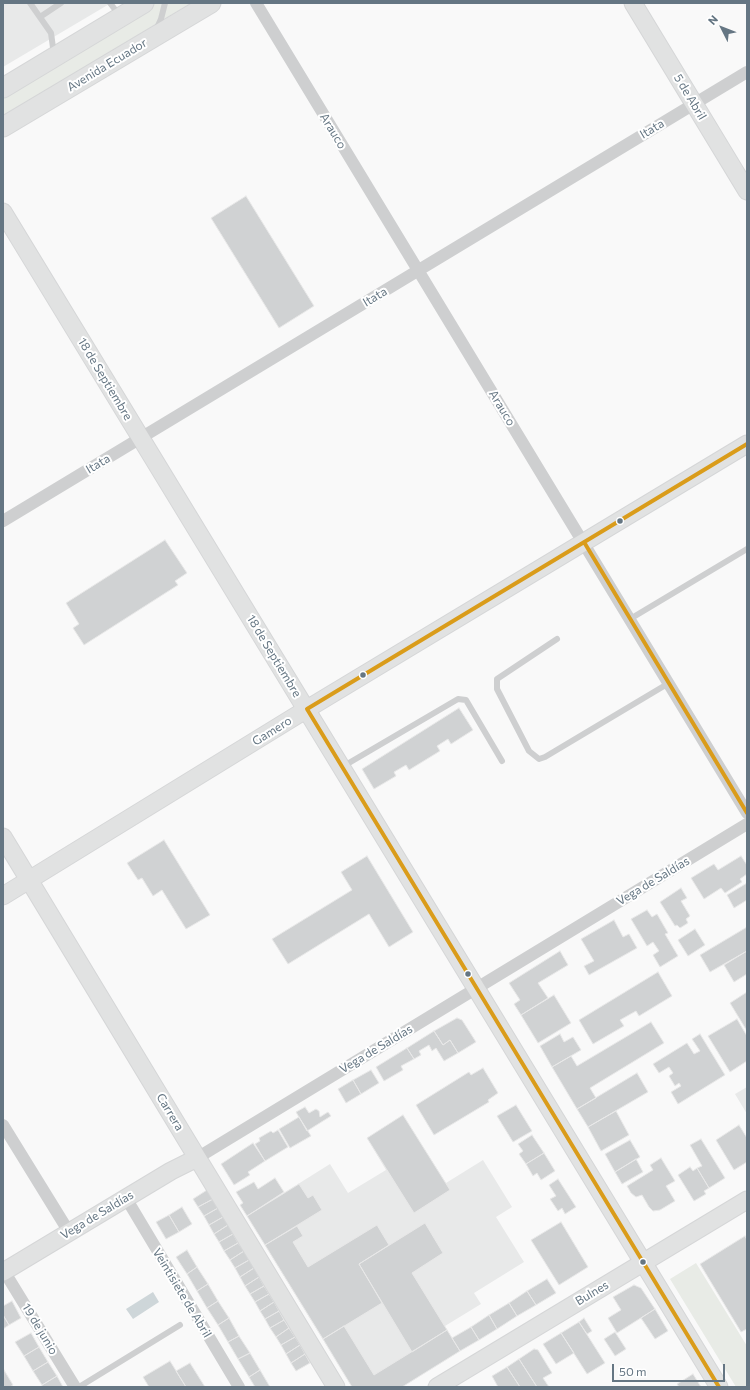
<!DOCTYPE html>
<html>
<head>
<meta charset="utf-8">
<style>
	body { margin:0 }
	#map { position:relative; width:750px; height:1390px; overflow:hidden; background:#f9f9f9; font-family:Commissioner,sans-serif }
	canvas { display:block }
	.frame { position:absolute; inset:0; border:4px solid #657683; pointer-events:none }
	.north { position:absolute; left:702px; top:8px; width:40px; height:40px; -webkit-text-stroke:3px #fff; paint-order:stroke; rotate:312deg; font-size:11px; font-weight:700; line-height:16px; text-align:center; color:#657683 }
	.north::after { content:''; display:block; margin:auto; width:14px; height:18px; background:#657683; clip-path:polygon(50% 0,100% 100%,50% 72%,0 100%) }
	.scale { position:absolute; left:612px; top:1364px; width:113px; height:18px; box-sizing:border-box; border:2px solid #657683; border-top:0; padding-left:5px; font-size:12px; line-height:14px; white-space:nowrap; color:#657683; -webkit-text-stroke:3px #fff; paint-order:stroke }
</style>
</head>
<body>
<div id="map">
<canvas width="750" height="1390"></canvas>
<div class="frame"></div>
<div class="north">N</div>
<div class="scale">50 m</div>
</div>
<script>
const context = document.querySelector('canvas').getContext('2d');
context.lineJoin = 'round';
function fill(path, color) { context.fillStyle = color; context.fill(path, 'evenodd'); }
const poly = rows => new Path2D(rows.map(r => 'M' + r).join(''));
function stroke(path, color, width, dash) { context.strokeStyle = color; context.lineWidth = width; context.lineCap = dash ? 'butt' : 'round'; context.setLineDash(dash || []); context.stroke(path); }
function write(font, color, halo, rows, align = 'center') {
  context.font = font + ' Commissioner,sans-serif'; context.lineWidth = 4; context.setLineDash([]); context.textBaseline = 'middle'; context.strokeStyle = halo; context.fillStyle = color; for (const [text, x, y, turn = 0] of rows) {
    context.save(); context.translate(x, y); context.rotate((+turn || 0) * Math.PI / 180); context.textAlign = isNaN(turn) ? turn : align; if (halo) context.strokeText(text, 0, 0); context.fillText(text, 0, 0); context.restore();
  }
}
fill(poly([
	[3,3,111,3,3,67],
	[747,1087,747,1114,735,1094],
	[403,1115,446,1183,483,1160,512,1207,496,1217,524,1262,474,1293,481,1304,445,1326,460,1351,402,1387,352,1387,247,1216,330,1164,348,1193,386,1170,367,1138]
]), '#e8e9e9');
fill(poly([
	[156,3,191,3,3,116,3,97],
	[696,1263,747,1346,747,1387,736,1387,670,1279]
]), '#e8ebe6');
fill(poly([
	[153,1292,159,1302,133,1319,126,1309]
]), '#ced6d9');
const building = poly([
	[246,196,314,306,279,328,211,218,246,196],
	[165,540,187,573,175,581,178,585,84,645,73,628,79,624,66,603,165,540],
	[459,708,473,730,451,744,448,739,437,746,440,751,409,770,406,765,394,772,396,776,374,789,362,769,459,708],
	[164,840,210,915,186,929,162,890,153,896,142,878,138,880,127,863,164,840],
	[367,856,413,932,389,947,369,914,288,964,272,939,352,890,341,872,367,856],
	[741,856,747,865,747,874,740,879,742,882,725,893,721,888,704,899,691,878,714,864,718,870,741,856],
	[747,883,747,900,734,908,727,895,747,883],
	[681,888,687,898,681,901,690,916,686,919,688,923,680,928,677,925,675,926,660,902,681,888],
	[647,910,652,917,657,914,668,933,665,934,678,956,660,967,653,955,659,951,653,942,647,946,631,919,647,910],
	[614,920,623,937,629,934,637,948,589,975,584,966,594,961,581,939,614,920],
	[747,927,747,951,710,972,700,955,747,927],
	[695,929,705,945,688,956,678,940,695,929],
	[560,951,568,965,538,983,548,998,521,1015,514,1004,520,1000,509,983,560,951],
	[747,951,747,974,734,982,724,965,747,951],
	[658,972,672,996,639,1016,636,1011,620,1020,624,1026,593,1044,579,1020,658,972],
	[747,992,747,1031,730,1003,747,992],
	[554,995,571,1023,538,1043,521,1015,554,995],
	[457,1018,462,1020,476,1042,458,1053,450,1040,443,1045,434,1031,457,1018],
	[737,1019,747,1036,747,1061,730,1072,708,1036,737,1019],
	[651,1022,664,1043,590,1088,596,1098,577,1109,552,1067,571,1056,577,1066,651,1022],
	[434,1031,443,1045,450,1040,458,1053,444,1061,436,1048,432,1051,429,1045,419,1051,421,1055,414,1059,407,1048,434,1031],
	[560,1034,564,1042,573,1037,581,1050,552,1067,540,1046,560,1034],
	[700,1034,725,1075,678,1104,671,1092,681,1086,679,1083,675,1086,669,1076,673,1073,669,1067,659,1073,653,1064,687,1043,694,1054,700,1051,692,1039,700,1034],
	[407,1048,414,1059,401,1066,403,1070,384,1081,376,1067,407,1048],
	[483,1068,498,1093,488,1100,489,1102,434,1135,416,1105,469,1072,471,1075,483,1068],
	[371,1070,379,1083,361,1094,353,1080,371,1070],
	[637,1073,648,1092,588,1127,577,1109,637,1073],
	[353,1080,361,1094,346,1103,338,1089,353,1080],
	[516,1105,532,1131,513,1142,497,1116,516,1105],
	[305,1107,309,1113,316,1109,319,1111,320,1117,328,1112,331,1116,307,1131,296,1112,305,1107],
	[616,1111,629,1135,601,1151,588,1127,616,1111],
	[403,1115,450,1190,414,1213,367,1138,403,1115],
	[299,1117,311,1136,290,1148,279,1129,299,1117],
	[739,1125,747,1138,747,1162,734,1170,716,1140,739,1125],
	[278,1130,288,1147,265,1161,255,1144,260,1141,259,1138,271,1131,273,1133,278,1130],
	[532,1135,544,1153,526,1164,519,1154,523,1151,518,1144,532,1135],
	[701,1139,725,1178,709,1188,697,1168,702,1166,690,1145,701,1139],
	[630,1140,640,1157,615,1172,605,1154,630,1140],
	[253,1143,265,1161,248,1172,250,1175,234,1185,221,1164,253,1143],
	[544,1153,555,1171,541,1180,537,1173,533,1176,526,1164,544,1153],
	[661,1158,675,1181,666,1186,675,1201,660,1210,653,1211,649,1207,642,1195,636,1197,631,1193,627,1186,653,1170,650,1165,661,1158],
	[636,1159,643,1172,622,1184,615,1172,636,1159],
	[690,1167,693,1171,697,1168,709,1188,704,1191,706,1194,694,1201,678,1175,690,1167],
	[275,1178,284,1192,247,1216,240,1205,243,1203,236,1192,254,1182,258,1189,275,1178],
	[558,1179,576,1207,565,1214,562,1208,558,1211,550,1199,556,1196,549,1185,558,1179],
	[299,1184,308,1198,313,1195,322,1210,265,1245,247,1216,299,1184],
	[207,1190,213,1199,198,1207,193,1199,207,1190],
	[213,1199,218,1208,204,1216,198,1207,213,1199],
	[182,1207,192,1224,179,1232,169,1215,182,1207],
	[218,1208,223,1217,209,1225,204,1216,218,1208],
	[169,1215,179,1232,166,1239,156,1222,169,1215],
	[223,1217,228,1225,214,1234,209,1225,223,1217],
	[561,1222,588,1267,559,1285,531,1240,561,1222],
	[425,1223,443,1253,412,1273,447,1330,412,1352,359,1264,425,1223],
	[228,1225,233,1234,219,1242,214,1234,228,1225],
	[377,1225,389,1245,359,1264,382,1303,323,1339,265,1245,297,1226,303,1236,293,1242,308,1267,377,1225],
	[233,1234,238,1243,224,1251,219,1242,233,1234],
	[745,1236,747,1240,747,1329,741,1332,700,1264,745,1236],
	[238,1243,244,1251,230,1260,224,1251,238,1243],
	[187,1250,197,1267,187,1274,176,1257,187,1250],
	[244,1251,249,1260,235,1268,230,1260,244,1251],
	[249,1260,254,1268,240,1277,235,1268,249,1260],
	[197,1267,208,1284,197,1291,187,1274,197,1267],
	[254,1268,259,1277,245,1286,240,1277,254,1268],
	[259,1277,264,1286,250,1294,245,1286,259,1277],
	[547,1279,556,1293,536,1305,527,1291,547,1279],
	[208,1284,218,1301,207,1308,197,1291,208,1284],
	[634,1285,641,1288,655,1309,617,1333,608,1318,621,1310,613,1297,634,1285],
	[264,1286,269,1294,255,1302,250,1294,264,1286],
	[527,1291,536,1305,517,1316,509,1303,527,1291],
	[269,1294,274,1302,260,1311,255,1302,269,1294],
	[12,1301,21,1318,9,1325,3,1315,3,1306,12,1301],
	[218,1301,229,1318,218,1325,207,1308,218,1301],
	[274,1302,279,1311,265,1319,260,1311,274,1302],
	[509,1303,517,1316,497,1329,489,1315,509,1303],
	[655,1309,668,1331,655,1339,641,1318,655,1309],
	[279,1311,284,1320,270,1328,265,1319,279,1311],
	[3,1315,9,1325,3,1329,3,1315],
	[489,1315,497,1329,479,1340,471,1327,489,1315],
	[229,1318,239,1336,228,1342,218,1325,229,1318],
	[584,1318,592,1331,587,1334,579,1322,584,1318],
	[284,1320,289,1328,276,1337,270,1328,284,1320],
	[579,1322,605,1363,587,1374,561,1333,579,1322],
	[344,1326,374,1375,447,1330,460,1351,402,1387,352,1387,323,1339,344,1326],
	[471,1327,479,1340,460,1351,452,1338,471,1327],
	[289,1328,295,1337,281,1345,276,1337,289,1328],
	[615,1332,626,1349,615,1356,604,1339,615,1332],
	[31,1333,39,1347,24,1356,15,1342,31,1333],
	[561,1333,574,1353,556,1364,543,1344,561,1333],
	[239,1336,250,1353,238,1359,228,1342,239,1336],
	[295,1337,300,1345,286,1354,281,1345,295,1337],
	[300,1345,305,1354,291,1363,286,1354,300,1345],
	[39,1347,48,1362,33,1371,24,1356,39,1347],
	[534,1349,538,1350,552,1373,543,1378,549,1387,537,1387,519,1359,534,1349],
	[250,1353,260,1370,249,1377,238,1359,250,1353],
	[305,1354,310,1363,296,1371,291,1363,305,1354],
	[519,1359,537,1387,520,1387,507,1367,519,1359],
	[170,1361,186,1387,149,1387,143,1377,170,1361],
	[48,1362,57,1376,42,1385,33,1371,48,1362],
	[190,1363,205,1387,186,1387,176,1371,190,1363],
	[507,1367,520,1387,498,1387,492,1376,507,1367],
	[4,1370,13,1385,10,1387,3,1387,4,1370],
	[260,1370,270,1387,255,1387,249,1377,260,1370],
	[693,1374,701,1387,679,1387,677,1384,693,1374],
	[57,1376,63,1387,42,1387,42,1385,57,1376]
]);
fill(building, '#d0d2d3');
stroke(building, '#e8e8e8', 1);
const secondary = poly([
	[633,3,747,191],
	[3,212,719,1387],
	[3,837,336,1387],
	[3,896,307,709,747,444],
	[3,1272,171,1171,197,1158],
	[437,1387,747,1200]
]);
const primary = poly([
	[3,88,144,3],
	[3,127,211,3]
]);
stroke(secondary, '#d5d6d7', 19);
stroke(primary, '#d5d6d7', 21);
stroke(poly([
	[30,3,51,33,54,55],
	[110,3,120,16],
	[40,17,61,3],
	[157,28,161,19,165,3],
	[630,619,747,549],
	[557,639,497,679,497,689,529,751,539,759,545,757,669,683],
	[342,767,458,699,466,700,502,761],
	[79,1387,180,1325]
]), '#cecfd0', 6);
stroke(poly([
	[256,3,747,813],
	[3,521,747,72],
	[3,1125,69,1232],
	[197,1158,747,824],
	[126,1198,239,1387],
	[4,1271,75,1387]
]), '#cecfd0', 12);
stroke(secondary, '#e1e2e2', 17);
stroke(primary, '#e1e2e2', 19);
stroke(poly([
	[584,542,747,813],
	[719,1387,307,709,747,444]
]), '#da9c1a', 4);
for (const [x, y, r, color] of [
	[620,521,3.5,"#657683"],
	[363,675,3.5,"#657683"],
	[468,974,3.5,"#657683"],
	[643,1262,3.5,"#657683"]
]) { const dot = new Path2D(); dot.arc(x, y, r, 0, 2 * Math.PI); context.fillStyle = color; context.fill(dot); stroke(dot, '#fff', 1.5); }
write('12px', '#657683', '#fff', [
	["Avenida Ecuador",107,65,-31],
	["5 de Abril",690,97,59],
	["Itata",652,129,-31],
	["Arauco",333,131,59],
	["Itata",375,297,-31],
	["18 de Septiembre",105,379,59],
	["Arauco",502,408,59],
	["Itata",98,464,-31],
	["18 de Septiembre",274,656,59],
	["Gamero",272,731,-32],
	["Vega de Saldías",653,881,-31],
	["Vega de Saldías",376,1049,-31],
	["Carrera",170,1112,59],
	["Vega de Saldías",97,1215,-31],
	["Veintisiete de Abril",182,1293,59],
	["Bulnes",592,1293,-31],
	["19 de junio",40,1329,59]
]);
</script>
</body>
</html>
